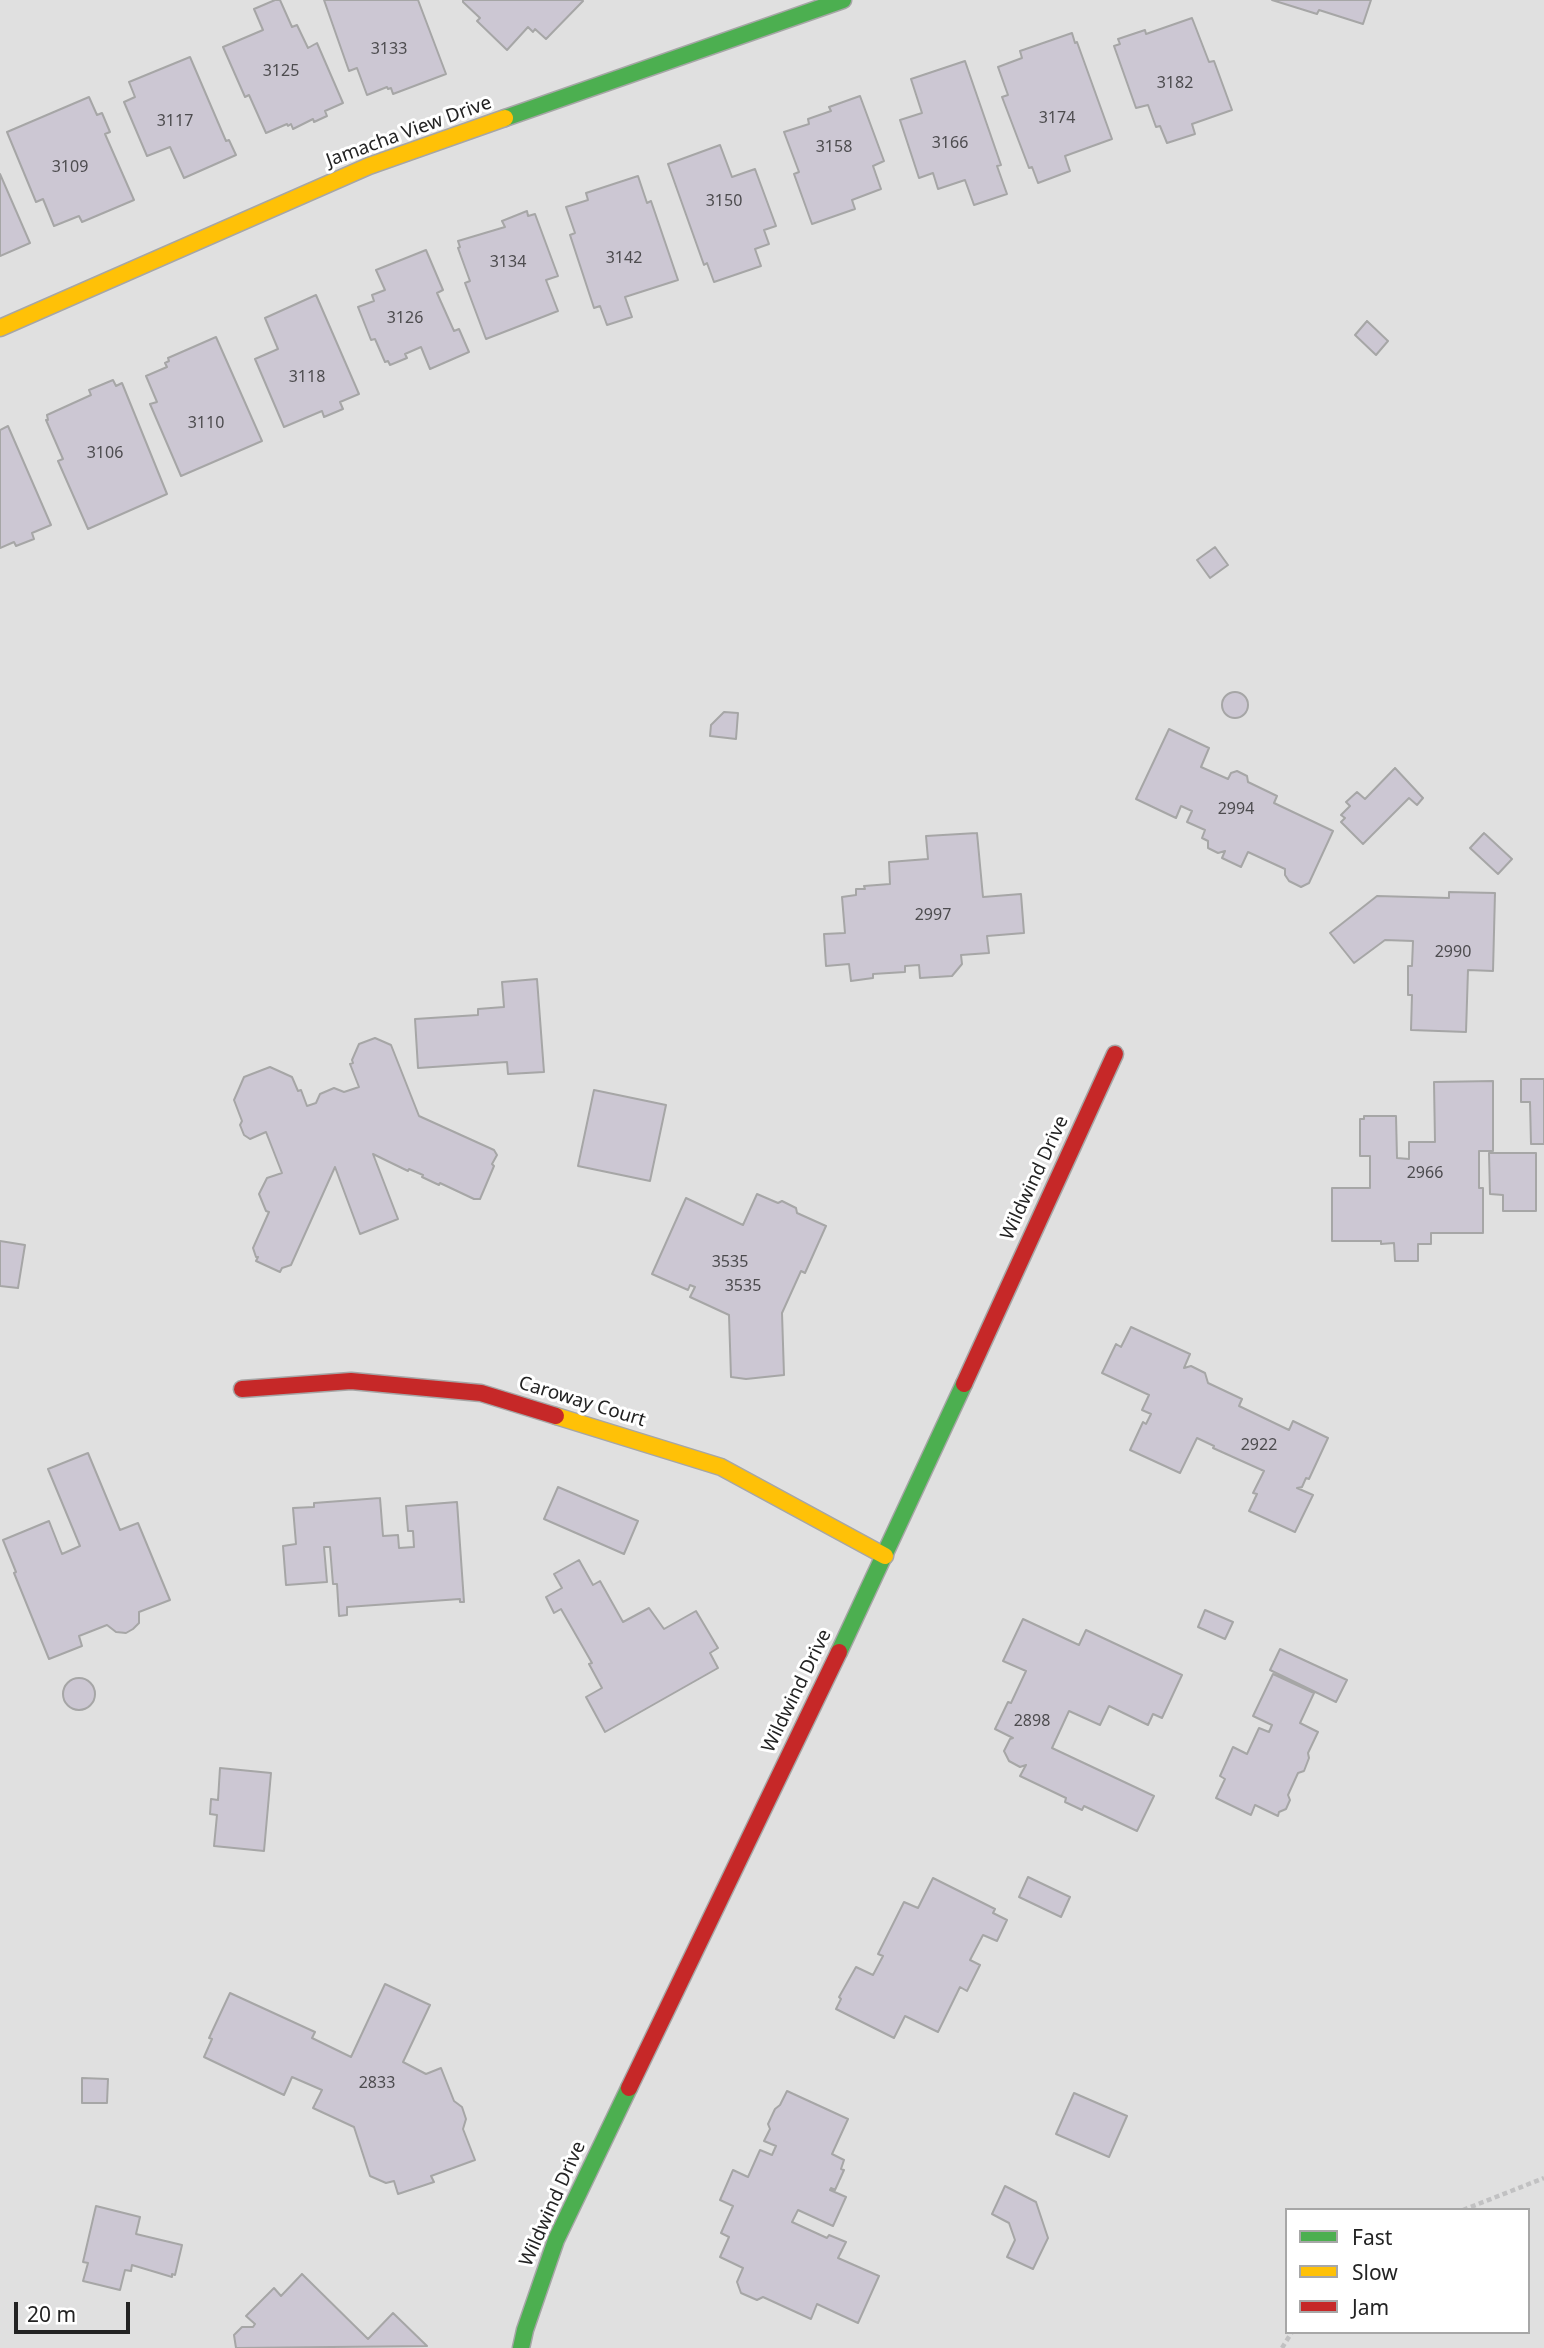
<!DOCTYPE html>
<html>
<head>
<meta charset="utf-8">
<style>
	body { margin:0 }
	#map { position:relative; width:1544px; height:2348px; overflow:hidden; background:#e0e0e0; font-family:"Noto Sans",sans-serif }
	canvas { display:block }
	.legend { position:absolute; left:1285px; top:2208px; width:245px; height:126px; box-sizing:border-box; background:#fff; border:2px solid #a7a7a7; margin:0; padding:9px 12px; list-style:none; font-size:21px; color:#232323 }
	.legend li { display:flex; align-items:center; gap:14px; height:35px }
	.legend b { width:35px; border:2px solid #a7a7a7 }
	.scale { position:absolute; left:14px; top:2302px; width:116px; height:32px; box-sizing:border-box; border:4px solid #232323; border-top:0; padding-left:9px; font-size:21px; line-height:24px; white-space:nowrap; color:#232323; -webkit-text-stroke:5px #fff; paint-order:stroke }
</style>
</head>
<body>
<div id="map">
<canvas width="1544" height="2348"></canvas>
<ul class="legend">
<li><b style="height:9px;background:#4caf50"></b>Fast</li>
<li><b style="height:9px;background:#ffc107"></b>Slow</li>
<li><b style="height:9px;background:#c62828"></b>Jam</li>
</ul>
<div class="scale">20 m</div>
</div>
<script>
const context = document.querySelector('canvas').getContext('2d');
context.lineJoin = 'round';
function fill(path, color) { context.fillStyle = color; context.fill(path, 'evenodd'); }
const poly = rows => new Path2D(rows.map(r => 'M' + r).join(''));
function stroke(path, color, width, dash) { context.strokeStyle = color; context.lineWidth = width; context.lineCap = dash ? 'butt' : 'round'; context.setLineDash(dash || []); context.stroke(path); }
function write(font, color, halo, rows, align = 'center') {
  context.font = font + ' "Noto Sans",sans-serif'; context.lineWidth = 6; context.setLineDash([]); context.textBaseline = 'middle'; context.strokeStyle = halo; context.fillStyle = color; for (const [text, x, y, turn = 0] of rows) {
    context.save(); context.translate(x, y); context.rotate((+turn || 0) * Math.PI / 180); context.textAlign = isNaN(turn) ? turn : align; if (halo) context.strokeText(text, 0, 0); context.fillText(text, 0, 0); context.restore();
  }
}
const building = poly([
	[275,0,280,0,292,27,297,25,308,48,317,43,343,103,325,111,327,116,314,122,313,119,293,129,291,124,288,126,287,124,266,133,249,95,245,97,223,47,263,30,254,9,275,0],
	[324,0,418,0,446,74,393,94,391,88,388,89,387,87,367,95,357,68,349,71,324,0],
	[463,0,582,0,583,1,546,39,535,29,533,32,528,27,507,50,477,21,480,18,463,2,463,0],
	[1272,0,1371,0,1363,24,1319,10,1317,14,1272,0],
	[1192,18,1209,62,1214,61,1232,110,1192,124,1195,134,1167,143,1160,126,1156,127,1148,105,1136,108,1114,46,1120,44,1118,39,1145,30,1146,34,1192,18],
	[1072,33,1075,43,1077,42,1112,139,1065,156,1070,171,1038,183,1032,167,1029,168,1002,97,1008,95,998,67,1022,58,1020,51,1072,33],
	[190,57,226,141,229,140,236,155,184,178,170,147,147,156,124,102,135,97,129,82,190,57],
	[965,61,1001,165,997,166,1007,194,974,205,965,180,938,189,933,173,919,178,900,120,922,113,911,79,965,61],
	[860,96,884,161,873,166,881,189,852,200,855,209,812,224,794,174,799,172,784,132,809,124,808,119,831,111,829,107,860,96],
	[89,97,97,115,102,113,110,132,105,134,134,200,82,222,79,216,54,226,43,199,36,202,7,132,89,97],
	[720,145,732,177,755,169,776,226,764,230,769,244,755,249,761,266,714,282,707,263,704,265,668,164,720,145],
	[0,174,30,243,0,256,0,174],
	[638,176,647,203,651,201,678,280,625,297,632,317,607,325,600,306,594,308,570,235,575,233,566,207,588,200,586,193,638,176],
	[527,211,528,216,535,214,558,276,546,280,558,311,486,339,465,283,470,281,458,248,460,247,458,241,505,227,502,221,527,211],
	[426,250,443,290,437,293,454,331,459,329,469,352,430,369,421,347,405,354,407,358,390,365,388,361,385,362,375,339,371,340,358,307,374,301,372,295,385,290,376,270,426,250],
	[316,295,359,394,340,402,343,409,324,417,322,411,284,427,255,359,278,349,265,318,316,295],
	[1367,321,1388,341,1376,355,1355,335,1367,321],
	[216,337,262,441,181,476,150,404,157,402,146,376,167,367,165,363,169,361,168,358,216,337],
	[113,380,116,386,122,383,167,494,88,529,58,461,63,459,46,420,48,420,47,415,91,395,89,390,113,380],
	[8,426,51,525,32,533,34,539,16,546,14,542,0,548,0,430,8,426],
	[1215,547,1228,565,1210,578,1197,560,1215,547],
	'1222 705a13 13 0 1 1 26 0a13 13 0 1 1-26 0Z',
	[724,712,738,713,736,739,710,736,711,725,724,712],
	[1169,729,1209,748,1201,767,1228,779,1231,773,1237,771,1247,776,1248,782,1277,796,1274,803,1333,831,1309,883,1301,887,1289,881,1285,875,1285,869,1248,852,1241,867,1222,858,1225,851,1218,853,1208,848,1208,841,1202,838,1205,830,1187,822,1192,811,1181,806,1176,818,1136,799,1169,729],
	[1395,768,1423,798,1417,805,1409,798,1363,844,1341,822,1345,818,1341,815,1350,806,1346,802,1357,792,1365,799,1395,768],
	[977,833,983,897,1021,894,1024,933,987,936,989,953,961,955,962,964,952,976,920,978,919,965,905,966,905,972,873,974,873,978,851,981,849,964,826,966,824,934,845,933,842,897,856,895,856,889,865,889,864,886,890,884,889,862,928,859,926,836,977,833],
	[1484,833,1512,859,1498,874,1470,848,1484,833],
	[1449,892,1495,893,1493,971,1468,970,1466,1032,1411,1030,1412,995,1408,995,1408,966,1412,966,1413,941,1385,940,1354,963,1330,933,1377,896,1449,898,1449,892],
	[537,979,544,1072,508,1074,507,1062,418,1068,415,1019,478,1015,478,1009,504,1007,502,982,537,979],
	[375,1038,391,1045,419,1116,494,1150,497,1155,492,1164,494,1166,480,1199,474,1199,440,1183,439,1185,422,1177,423,1175,409,1169,408,1171,373,1154,398,1219,360,1234,335,1167,291,1265,282,1268,280,1272,256,1261,258,1257,256,1257,253,1248,269,1212,266,1211,259,1194,267,1178,282,1173,266,1132,250,1139,244,1135,240,1125,242,1121,234,1100,244,1077,270,1067,292,1077,298,1091,301,1090,307,1106,316,1103,320,1094,334,1088,344,1092,359,1087,350,1064,353,1063,352,1060,359,1044,375,1038],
	[1521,1079,1544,1079,1544,1144,1531,1144,1530,1102,1521,1102,1521,1079],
	[1493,1081,1493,1151,1479,1151,1479,1188,1483,1188,1483,1233,1431,1233,1431,1244,1418,1244,1418,1261,1395,1261,1394,1243,1381,1244,1381,1241,1332,1241,1332,1188,1370,1188,1370,1156,1360,1156,1360,1119,1364,1119,1364,1116,1396,1116,1397,1158,1409,1159,1409,1142,1435,1142,1434,1082,1493,1081],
	[594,1090,666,1105,650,1181,578,1166,594,1090],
	[1489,1153,1536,1153,1536,1211,1503,1211,1503,1195,1490,1194,1489,1153],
	[757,1194,778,1203,782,1201,796,1208,797,1213,826,1226,805,1273,801,1271,782,1313,784,1375,746,1379,731,1377,729,1315,690,1297,695,1287,690,1285,688,1290,652,1274,686,1198,743,1225,757,1194],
	[0,1241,25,1245,18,1288,0,1286,0,1241],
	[1131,1327,1190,1354,1184,1368,1191,1366,1205,1373,1208,1383,1242,1399,1239,1406,1289,1430,1293,1421,1328,1438,1309,1479,1306,1478,1302,1487,1297,1488,1313,1495,1295,1532,1249,1511,1257,1494,1253,1493,1264,1471,1213,1448,1214,1446,1197,1438,1180,1473,1130,1450,1143,1422,1146,1424,1151,1414,1142,1410,1149,1395,1102,1373,1116,1344,1121,1347,1131,1327],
	[88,1453,120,1530,138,1523,170,1600,139,1612,139,1623,133,1629,126,1633,116,1632,107,1625,79,1636,82,1646,49,1659,14,1573,16,1572,3,1540,49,1521,62,1554,80,1546,48,1469,88,1453],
	[558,1487,638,1521,624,1554,544,1519,558,1487],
	[380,1498,383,1536,398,1535,399,1548,414,1547,413,1531,408,1531,406,1506,457,1502,464,1602,460,1602,460,1599,347,1607,347,1615,339,1616,337,1584,333,1584,330,1547,324,1547,327,1582,286,1585,283,1546,296,1544,293,1508,314,1507,314,1503,380,1498],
	[579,1560,593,1585,600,1581,623,1622,649,1608,664,1629,696,1611,718,1648,710,1653,718,1668,605,1732,586,1697,602,1688,589,1664,592,1663,561,1609,554,1613,546,1597,562,1588,554,1574,579,1560],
	[1205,1610,1233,1622,1225,1639,1198,1627,1205,1610],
	[1023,1619,1079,1645,1086,1630,1182,1675,1162,1718,1153,1714,1148,1725,1109,1706,1100,1725,1069,1711,1052,1748,1154,1796,1137,1831,1084,1806,1082,1810,1065,1802,1066,1798,1020,1776,1026,1765,1020,1767,1009,1761,1004,1751,1010,1739,1013,1738,995,1729,1008,1702,1011,1703,1026,1671,1003,1661,1023,1619],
	[1280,1649,1347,1680,1336,1702,1270,1670,1280,1649],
	[1273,1674,1314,1693,1300,1723,1318,1732,1308,1753,1309,1758,1304,1771,1298,1773,1288,1795,1290,1800,1286,1809,1279,1812,1278,1816,1255,1805,1251,1815,1216,1798,1225,1779,1220,1776,1233,1747,1247,1754,1259,1728,1269,1732,1272,1725,1253,1716,1273,1674],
	'63 1694a16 16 0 1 1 32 0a16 16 0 1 1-32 0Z',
	[220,1768,271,1773,264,1851,214,1846,217,1815,210,1814,211,1799,218,1800,220,1768],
	[1028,1877,1070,1897,1061,1917,1019,1897,1028,1877],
	[933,1878,995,1909,993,1913,1007,1920,997,1941,983,1935,970,1960,980,1965,967,1991,960,1987,938,2032,905,2016,894,2038,836,2009,841,1999,839,1997,856,1967,873,1975,883,1956,878,1954,904,1902,918,1908,933,1878],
	[385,1984,430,2005,403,2062,426,2074,441,2068,454,2101,462,2107,466,2119,463,2129,475,2160,431,2176,434,2182,398,2194,394,2181,386,2183,370,2176,354,2127,313,2108,322,2090,292,2077,284,2095,204,2057,212,2039,209,2038,230,1993,315,2032,312,2038,351,2057,385,1984],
	[82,2078,108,2079,107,2103,82,2103,82,2078],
	[787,2091,848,2119,832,2154,844,2160,841,2169,844,2170,835,2190,831,2188,830,2190,846,2197,833,2226,798,2210,792,2222,827,2238,829,2235,846,2242,838,2258,879,2276,858,2323,817,2304,811,2319,763,2297,757,2300,741,2293,737,2282,743,2268,720,2257,729,2237,721,2233,733,2206,720,2200,733,2170,748,2177,760,2150,772,2155,776,2146,764,2141,770,2129,768,2124,775,2109,780,2105,787,2091],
	[1074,2093,1127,2116,1109,2157,1056,2134,1074,2093],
	[1005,2186,1036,2202,1048,2238,1033,2269,1007,2257,1015,2240,1009,2223,992,2214,1005,2186],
	[96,2206,140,2217,136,2234,182,2245,175,2275,172,2274,172,2277,132,2265,131,2271,125,2270,120,2290,83,2281,88,2263,83,2262,96,2206],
	[302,2274,368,2339,393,2313,427,2346,236,2348,234,2335,242,2327,253,2327,255,2324,246,2316,274,2288,281,2296,302,2274]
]);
fill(building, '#ccc7d3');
stroke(building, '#a6a6a6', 2);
const fast = poly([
	[505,118,843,0],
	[839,1652,964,1384],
	[521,2348,525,2330,556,2240,629,2088]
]);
const slow = poly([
	[0,328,369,166,505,118],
	[556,1416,721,1467,885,1556]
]);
const jam = poly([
	[964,1384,1115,1054],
	[242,1389,351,1381,481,1393,556,1416],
	[629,2088,839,1652]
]);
stroke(fast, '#a6a6a6', 19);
stroke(slow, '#a6a6a6', 19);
stroke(jam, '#a6a6a6', 19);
stroke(poly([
	[1463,2210,1544,2178],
	[1282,2348,1292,2332]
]), '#c1c1c2', 4.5, [5, 3.5]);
stroke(fast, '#4caf50', 16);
stroke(slow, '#ffc107', 16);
stroke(jam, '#c62828', 16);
write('16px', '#4d4c4f', null, [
	["3133",389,49],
	["3125",281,71],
	["3182",1175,83],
	["3174",1057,118],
	["3117",175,121],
	["3166",950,143],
	["3158",834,147],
	["3109",70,167],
	["3150",724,201],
	["3142",624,258],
	["3134",508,262],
	["3126",405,318],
	["3118",307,377],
	["3110",206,423],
	["3106",105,453],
	["2994",1236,809],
	["2997",933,915],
	["2990",1453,952],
	["2966",1425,1173],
	["3535",730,1262],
	["3535",743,1286],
	["2922",1259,1445],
	["2898",1032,1721],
	["2833",377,2083]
]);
write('19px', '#232323', '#fff', [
	["Jamacha View Drive",409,132,-20],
	["Wildwind Drive",1035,1178,-65],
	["Caroway Court",582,1402,17],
	["Wildwind Drive",797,1691,-64],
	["Wildwind Drive",553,2204,-66]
]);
</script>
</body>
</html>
